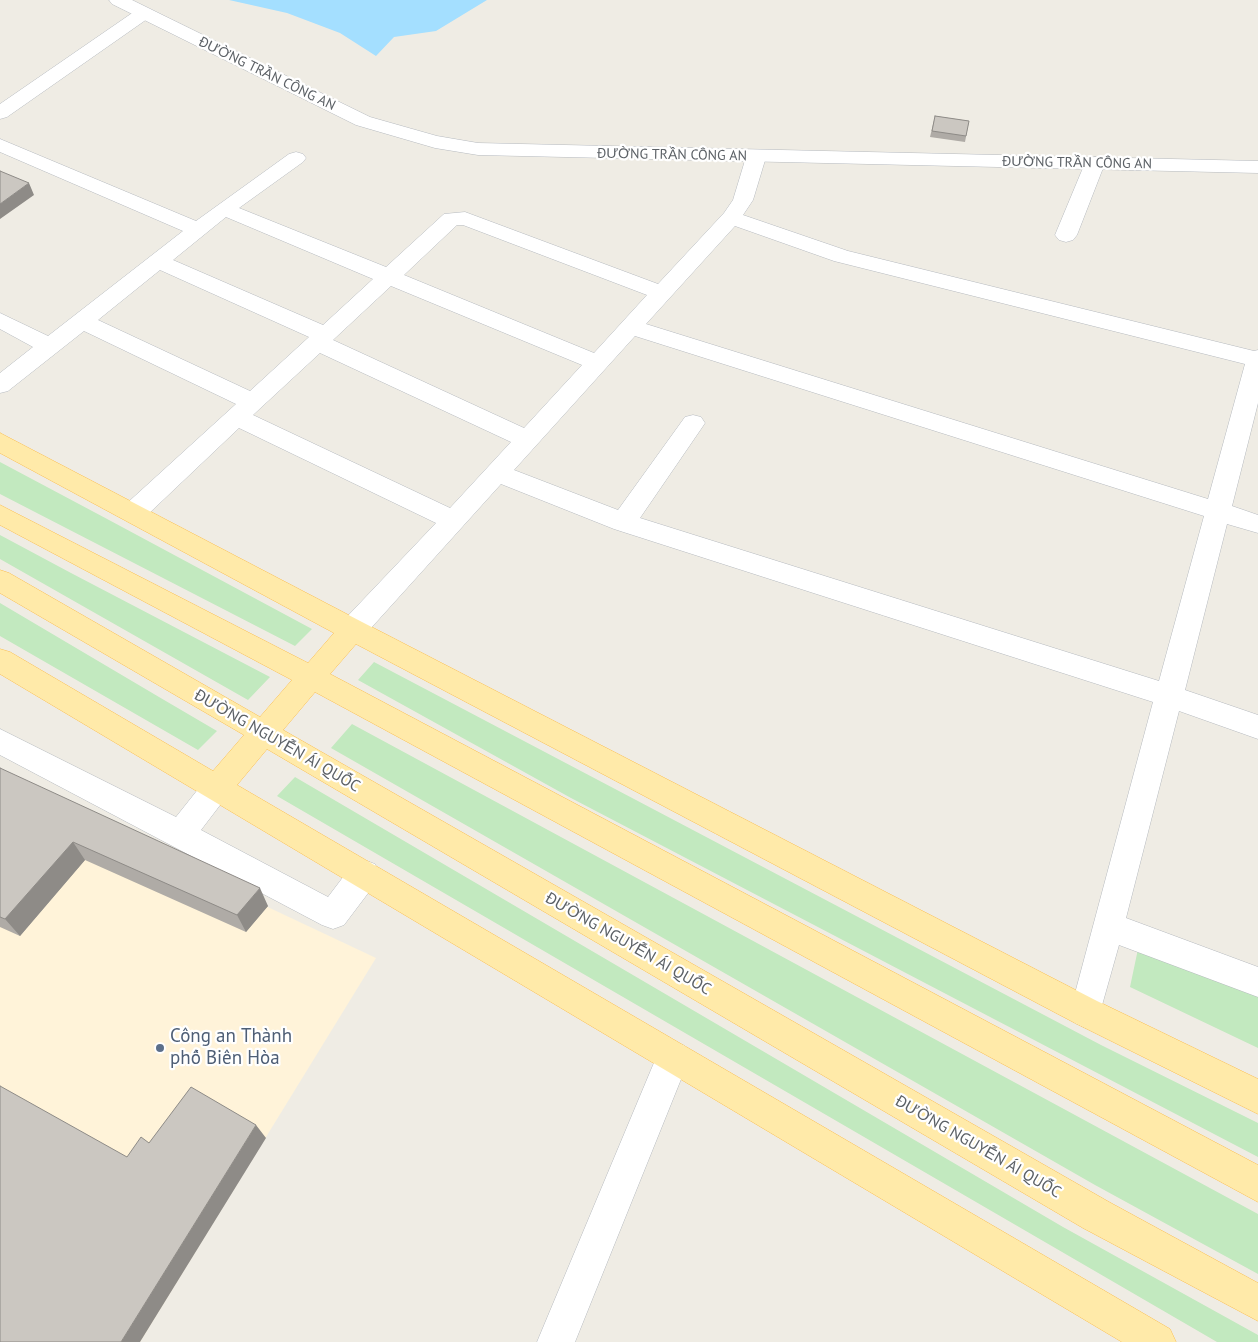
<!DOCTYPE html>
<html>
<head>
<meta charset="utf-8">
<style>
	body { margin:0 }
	canvas { display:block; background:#efece4 }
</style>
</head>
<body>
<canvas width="1258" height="1342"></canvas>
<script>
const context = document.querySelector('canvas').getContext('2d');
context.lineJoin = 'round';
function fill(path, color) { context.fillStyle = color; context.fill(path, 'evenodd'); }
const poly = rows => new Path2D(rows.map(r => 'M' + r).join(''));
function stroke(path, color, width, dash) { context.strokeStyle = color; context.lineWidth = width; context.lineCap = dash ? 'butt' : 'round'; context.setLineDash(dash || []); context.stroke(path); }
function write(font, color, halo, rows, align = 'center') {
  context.font = font + ' "PT Sans",sans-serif'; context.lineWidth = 4.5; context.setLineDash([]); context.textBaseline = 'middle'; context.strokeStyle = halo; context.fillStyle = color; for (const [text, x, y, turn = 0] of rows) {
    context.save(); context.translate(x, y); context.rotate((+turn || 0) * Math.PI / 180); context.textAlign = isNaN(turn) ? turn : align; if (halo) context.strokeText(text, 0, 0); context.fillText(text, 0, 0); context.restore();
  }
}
fill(poly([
	[0,781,376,958,140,1342,0,1342]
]), '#fff3d9');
fill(poly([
	[0,462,109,520,312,629,295,646,0,494],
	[0,535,71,573,270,677,248,700,0,559],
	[0,603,159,697,217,731,198,750,0,636],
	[374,662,1101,1045,1258,1123,1258,1157,571,798,358,680],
	[352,724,1258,1214,1258,1274,1095,1185,331,748],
	[295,777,1063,1227,1258,1335,1258,1342,1217,1342,277,796],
	[1138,949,1258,995,1258,1048,1130,987]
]), '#c2e9bf');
fill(poly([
	[229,0,487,0,436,31,394,37,376,56,340,33,287,13]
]), '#a4dfff');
const minor = poly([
	[144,8,150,9,153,13,150,17,7,117,0,119,0,104,138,9,144,8],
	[0,139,196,221,289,154,296,152,303,154,306,158,303,162,239,208,386,267,444,214,465,212,658,284,724,213,733,200,746,157,749,153,756,151,763,153,766,157,753,200,743,215,848,251,1254,351,1258,350,1258,403,1232,506,1258,515,1258,533,1227,524,1185,690,1258,715,1258,739,1179,711,1126,918,1258,967,1258,997,1119,945,1097,1023,1086,1028,1075,1023,1070,1012,1153,702,614,529,501,484,362,638,352,641,342,638,339,630,342,622,436,523,239,428,143,519,134,521,125,519,121,512,125,505,236,404,84,331,8,391,0,393,0,373,33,347,0,329,0,313,48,336,183,231,0,152,0,139],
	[226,217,373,279,323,325,173,260,226,217],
	[457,225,463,225,647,295,594,353,404,275,457,225],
	[735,226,834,261,1245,364,1208,499,646,324,735,226],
	[160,270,309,337,250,391,98,320,160,270],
	[391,286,582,365,524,428,333,340,391,286],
	[635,336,1204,516,1159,681,640,518,701,429,705,423,701,417,693,415,685,417,618,510,514,470,635,336],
	[320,353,511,442,450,508,253,415,320,353],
	[1095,157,1102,159,1105,163,1077,235,1073,240,1066,242,1059,240,1055,235,1085,163,1088,159,1095,157],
	[0,729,176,817,207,778,217,774,227,778,232,787,227,796,201,830,328,897,353,864,364,860,375,864,379,874,375,884,344,925,333,929,322,925,0,755,0,729],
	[673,1041,685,1046,690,1057,575,1342,537,1342,661,1046,673,1041]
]);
const tertiary = poly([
	[109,0,132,0,370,117,437,136,478,143,1258,161,1258,173,478,155,435,148,356,125,112,4,109,0]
]);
const primary = poly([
	[0,433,362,622,1097,1001,1258,1079,1258,1114,1075,1023,356,644,330,674,1258,1165,1258,1202,315,692,283,730,1109,1202,1258,1283,1258,1321,1083,1228,267,749,237,785,1170,1329,1176,1342,1122,1342,0,674,0,649,10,652,213,771,244,735,0,593,0,570,9,573,260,717,292,680,0,525,0,505,308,663,334,633,0,453,0,433]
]);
stroke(minor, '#b6babf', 1);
stroke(tertiary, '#b6babf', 1);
stroke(primary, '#fbbe51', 1);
fill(minor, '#fff');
fill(tertiary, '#fff');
fill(primary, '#ffeaa9');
fill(poly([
	[935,116,969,121,965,142,930,137],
	[0,768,268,906,246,932,85,860,20,936,0,927]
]), '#afaba6');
fill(poly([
	[29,183,34,195,0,219,0,204],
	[73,842,85,860,20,936,5,919],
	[260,888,268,906,246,932,237,915],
	[256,1125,266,1138,140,1342,121,1342]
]), '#8e8b87');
const building = poly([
	[935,116,969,121,966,136,932,131,935,116],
	[0,171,29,183,0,204,0,171],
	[0,768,260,888,237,915,73,842,5,919,0,917,0,768],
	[0,1086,127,1157,141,1137,149,1143,191,1087,256,1125,121,1342,0,1342,0,1086]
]);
fill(building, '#cbc7c1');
stroke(building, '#8e8b87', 1);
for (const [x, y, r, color] of [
	[160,1048,5,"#5c6f8a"]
]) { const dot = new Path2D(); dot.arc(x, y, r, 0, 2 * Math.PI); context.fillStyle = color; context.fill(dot); stroke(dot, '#fff', 2); }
write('14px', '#5c6166', '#fff', [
	["ĐƯỜNG TRẦN CÔNG AN",267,74,26],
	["ĐƯỜNG TRẦN CÔNG AN",672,155,1],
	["ĐƯỜNG TRẦN CÔNG AN",1077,163,1]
]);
write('16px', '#5c6166', '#fff', [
	["ĐƯỜNG NGUYỄN ÁI QUỐC",277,741,30],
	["ĐƯỜNG NGUYỄN ÁI QUỐC",628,944,30],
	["ĐƯỜNG NGUYỄN ÁI QUỐC",978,1147,30]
]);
write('19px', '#4e5e75', '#fff', [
	["Công an Thành",170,1037],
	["phố Biên Hòa",170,1059]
], 'left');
</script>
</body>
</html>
